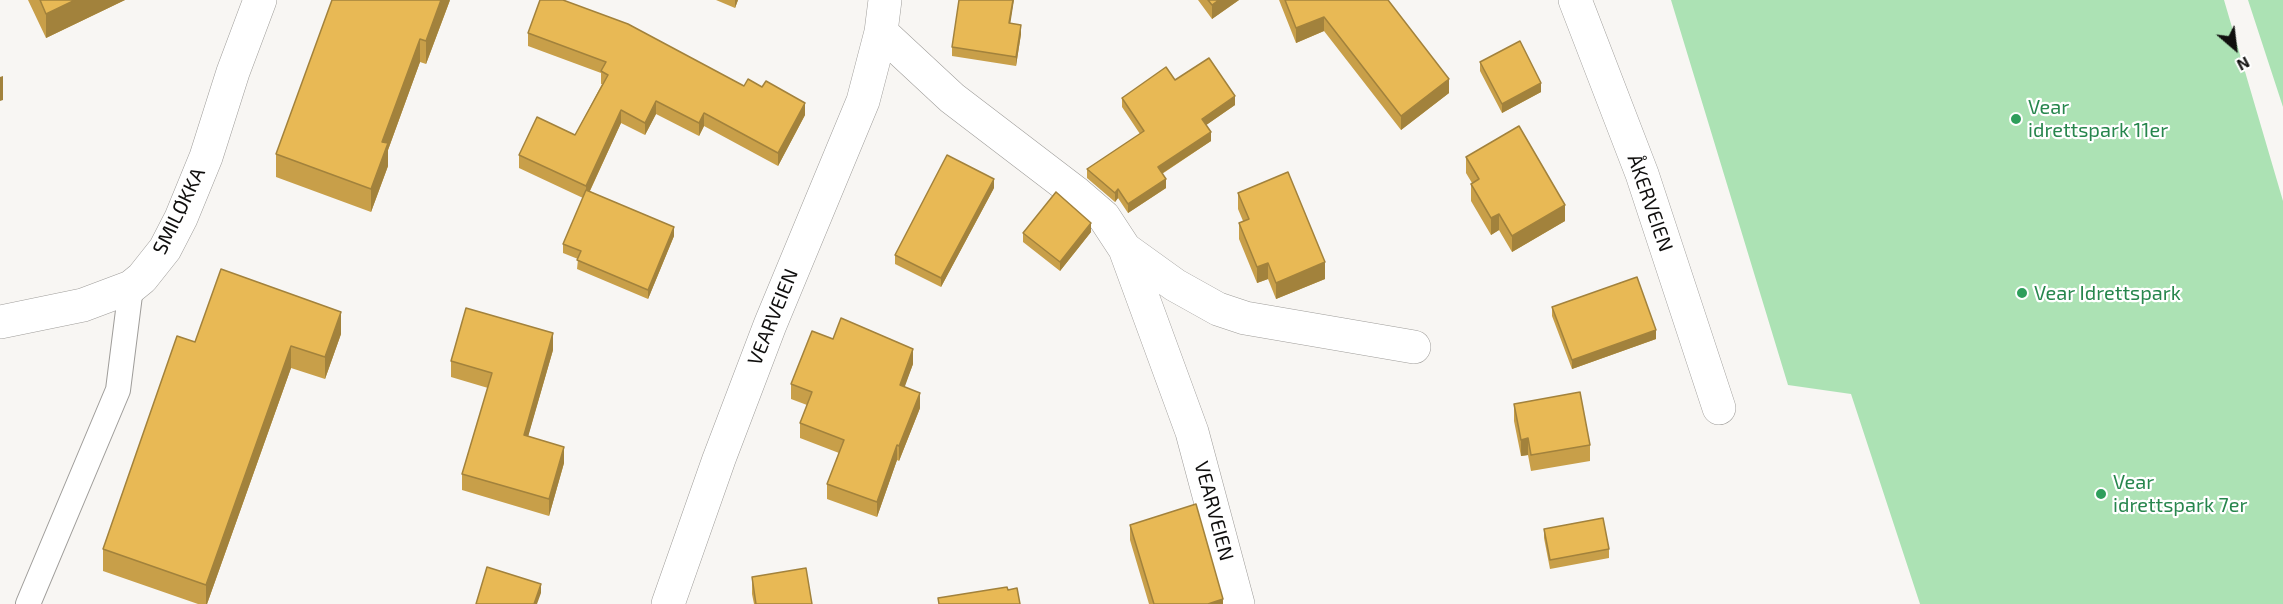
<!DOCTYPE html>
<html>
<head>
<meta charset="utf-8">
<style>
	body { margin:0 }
	#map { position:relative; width:2283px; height:604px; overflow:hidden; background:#f8f6f3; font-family:"Exo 2",sans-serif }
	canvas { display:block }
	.north { position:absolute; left:2205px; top:18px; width:60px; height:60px; -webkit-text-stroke:4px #fff; paint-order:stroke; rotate:152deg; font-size:16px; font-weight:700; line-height:24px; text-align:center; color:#100f0e }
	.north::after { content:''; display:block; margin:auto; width:21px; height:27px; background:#100f0e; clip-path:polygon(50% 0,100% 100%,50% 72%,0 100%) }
</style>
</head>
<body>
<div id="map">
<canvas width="2283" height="604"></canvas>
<div class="north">N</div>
</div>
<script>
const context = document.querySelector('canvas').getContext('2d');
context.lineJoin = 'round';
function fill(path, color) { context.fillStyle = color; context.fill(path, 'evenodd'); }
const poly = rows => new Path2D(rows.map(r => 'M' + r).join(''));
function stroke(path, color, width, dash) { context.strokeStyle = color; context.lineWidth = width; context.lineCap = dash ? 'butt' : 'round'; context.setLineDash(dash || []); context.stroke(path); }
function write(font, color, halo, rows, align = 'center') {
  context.font = font + ' "Exo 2",sans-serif'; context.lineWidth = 4.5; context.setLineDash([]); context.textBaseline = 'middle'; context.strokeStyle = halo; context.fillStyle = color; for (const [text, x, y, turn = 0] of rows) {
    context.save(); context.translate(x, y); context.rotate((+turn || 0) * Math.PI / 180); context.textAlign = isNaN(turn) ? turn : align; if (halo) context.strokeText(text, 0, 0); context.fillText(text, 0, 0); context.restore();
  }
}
fill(poly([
	[1671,0,2224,0,2283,201,2283,604,1920,604,1851,394,1788,385],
	[2248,0,2283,0,2283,107]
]), '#ace2b4');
const service = poly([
	[28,604,118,390,131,287]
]);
const minor = poly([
	[1575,0,1642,174,1719,408],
	[881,32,952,98,1075,192,1104,217,1125,249,1192,432,1238,604],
	[1125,249,1175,285,1218,309,1245,318,1414,347],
	[0,322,83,305,131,287,142,278,165,249,181,218,206,157,233,72,260,0],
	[668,604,719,459,770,325,863,101,881,32,885,0]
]);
stroke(service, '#9f9d9a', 26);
stroke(minor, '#9f9d9a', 34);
stroke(service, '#fff', 24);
stroke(minor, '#fff', 33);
fill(poly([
	[28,0,125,0,46,38],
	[450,0,426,64,420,62,388,150,388,166,371,212,276,177,276,154],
	[716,0,738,0,735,8],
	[1198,0,1239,0,1212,19],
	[1279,0,1388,0,1449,93,1401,130,1324,31,1296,43],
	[1010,23,1021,34,1016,66,952,56,952,47],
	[528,33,744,86,805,115,778,166,704,126,699,136,656,114,645,135,621,123,590,191,674,236,648,299,577,269,578,259,563,253,563,244,583,198,519,168,519,155,575,135,602,84,601,84,601,73,528,46],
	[1480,62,1541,92,1502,113,1480,71],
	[1175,80,1235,105,1206,125,1211,141,1162,174,1166,188,1128,213,1118,198,1115,202,1087,178,1087,169,1140,134,1122,107,1122,98],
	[1466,157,1565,221,1512,252,1499,230,1491,235,1471,201,1471,184,1472,183,1466,173],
	[994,188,941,287,895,264,895,255],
	[1238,193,1325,279,1276,299,1268,279,1257,283,1239,239,1239,223,1243,221,1238,209],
	[1091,232,1060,271,1023,242,1023,233],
	[1552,307,1656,339,1572,369,1552,316],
	[341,334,325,379,291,368,207,604,198,604,103,571,103,549,195,342],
	[833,339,913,364,904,387,920,408,899,461,897,460,877,517,827,499,827,484,839,453,800,438,800,423,807,405,791,399,791,384],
	[553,350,528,436,564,463,549,516,462,490,462,474,488,388,451,377,451,361],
	[1514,404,1590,445,1590,461,1531,471,1528,455,1521,456,1514,421],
	[1130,525,1223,604,1149,604,1130,540],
	[1544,529,1609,549,1609,558,1550,569,1544,538],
	[752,577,812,604,754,604,752,594]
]), '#c89f49');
fill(poly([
	[75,0,125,0,46,38,46,14],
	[441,0,450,0,426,64,426,41],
	[735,0,738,0,735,8],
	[1013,0,1014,0,1009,32,1009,23],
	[1219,0,1239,0,1212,19,1212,5],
	[1324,17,1324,31,1296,43,1296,28],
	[1021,25,1021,34,1016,66,1016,57],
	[420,39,420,62,388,150,388,166,371,212,371,189,382,142],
	[3,76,3,100,0,101,0,77],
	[1449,79,1449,93,1401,130,1401,116],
	[1541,83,1541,92,1502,113,1502,104],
	[1235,96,1235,105,1202,128,1202,119],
	[656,101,656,114,645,135,645,123],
	[805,103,805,115,778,166,778,153],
	[621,110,621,123,586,199,586,186],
	[704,113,704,126,699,136,699,123],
	[1211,132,1211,141,1158,176,1158,167],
	[994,179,994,188,941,287,941,278],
	[1166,179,1166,188,1128,213,1128,204],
	[1118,189,1118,198,1115,202,1115,193],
	[1565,205,1565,221,1512,252,1512,236],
	[1499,214,1499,230,1491,235,1491,218],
	[1091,223,1091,232,1060,271,1060,262],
	[674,227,674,236,648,299,648,290],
	[1325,262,1325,279,1276,299,1276,283],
	[1268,263,1268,279,1257,283,1257,267],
	[341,312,341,334,325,379,325,357],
	[1656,330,1656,339,1572,369,1572,360],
	[553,333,553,350,524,451,524,435],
	[291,346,291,368,207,604,206,604,206,585],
	[913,349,913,364,900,400,900,385],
	[920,393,920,408,899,461,899,446],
	[1528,438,1528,455,1521,456,1521,440],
	[897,445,897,460,877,517,877,502],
	[564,447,564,463,549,516,549,499],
	[541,584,541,593,537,604,534,604],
	[1223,599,1223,604,1208,604]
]), '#a2823c');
const building = poly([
	[40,0,75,0,46,14,40,0],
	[332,0,441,0,426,41,420,39,382,142,388,143,371,189,276,154,332,0],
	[540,0,563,0,628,24,744,86,748,79,762,87,766,81,805,103,778,153,704,113,699,123,656,101,645,123,621,110,586,186,519,155,537,117,575,135,608,75,601,71,606,62,528,33,540,0],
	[959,0,1013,0,1009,23,1021,25,1016,57,952,47,959,0],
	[1208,0,1219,0,1212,5,1208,0],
	[1285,0,1388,0,1449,79,1401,116,1324,17,1296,28,1285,0],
	[1520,41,1541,83,1502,104,1480,62,1520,41],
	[1209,58,1235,96,1202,119,1211,132,1158,167,1166,179,1128,204,1118,189,1115,193,1087,169,1144,131,1122,98,1166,67,1175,80,1209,58],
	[1519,126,1565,205,1512,236,1499,214,1491,218,1471,184,1479,179,1466,157,1519,126],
	[947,155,994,179,941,278,895,255,947,155],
	[1288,172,1325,262,1276,283,1268,263,1257,267,1239,223,1249,219,1238,193,1288,172],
	[586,190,674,227,648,290,577,260,581,251,563,244,586,190],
	[1056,192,1091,223,1060,262,1023,233,1056,192],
	[221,269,341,312,325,357,291,346,206,585,103,549,177,336,195,342,221,269],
	[1637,277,1656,330,1572,360,1552,307,1637,277],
	[466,308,553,333,524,435,564,447,549,499,462,474,492,373,451,361,466,308],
	[841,318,913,349,900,385,920,393,899,446,897,445,877,502,827,484,844,440,800,423,812,392,791,384,812,331,833,339,841,318],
	[1580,392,1590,445,1531,455,1528,438,1521,440,1514,404,1580,392],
	[1196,504,1223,599,1208,604,1154,604,1130,525,1196,504],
	[1603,518,1609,549,1550,560,1544,529,1603,518],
	[487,567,541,584,534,604,476,604,487,567],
	[806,568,812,604,756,604,752,577,806,568],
	[1007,587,1008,590,1017,588,1020,604,939,604,938,598,1007,587]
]);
fill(building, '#e8b955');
stroke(building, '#a2823c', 1.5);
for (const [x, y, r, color] of [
	[2016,119,6,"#2e9e5b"],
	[2022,293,6,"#2e9e5b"],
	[2101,494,6,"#2e9e5b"]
]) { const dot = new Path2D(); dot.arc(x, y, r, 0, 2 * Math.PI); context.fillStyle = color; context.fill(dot); stroke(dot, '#fff', 2); }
write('20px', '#27864d', '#fff', [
	["Vear",2028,107],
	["idrettspark 11er",2028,130],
	["Vear Idrettspark",2034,293],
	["Vear",2113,482],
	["idrettspark 7er",2113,505]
], 'left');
write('20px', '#100f0e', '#fff', [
	["ÅKERVEIEN",1650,203,71],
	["SMILØKKA",179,211,-64],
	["VEARVEIEN",773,317,-68],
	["VEARVEIEN",1214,511,75]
]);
</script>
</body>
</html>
